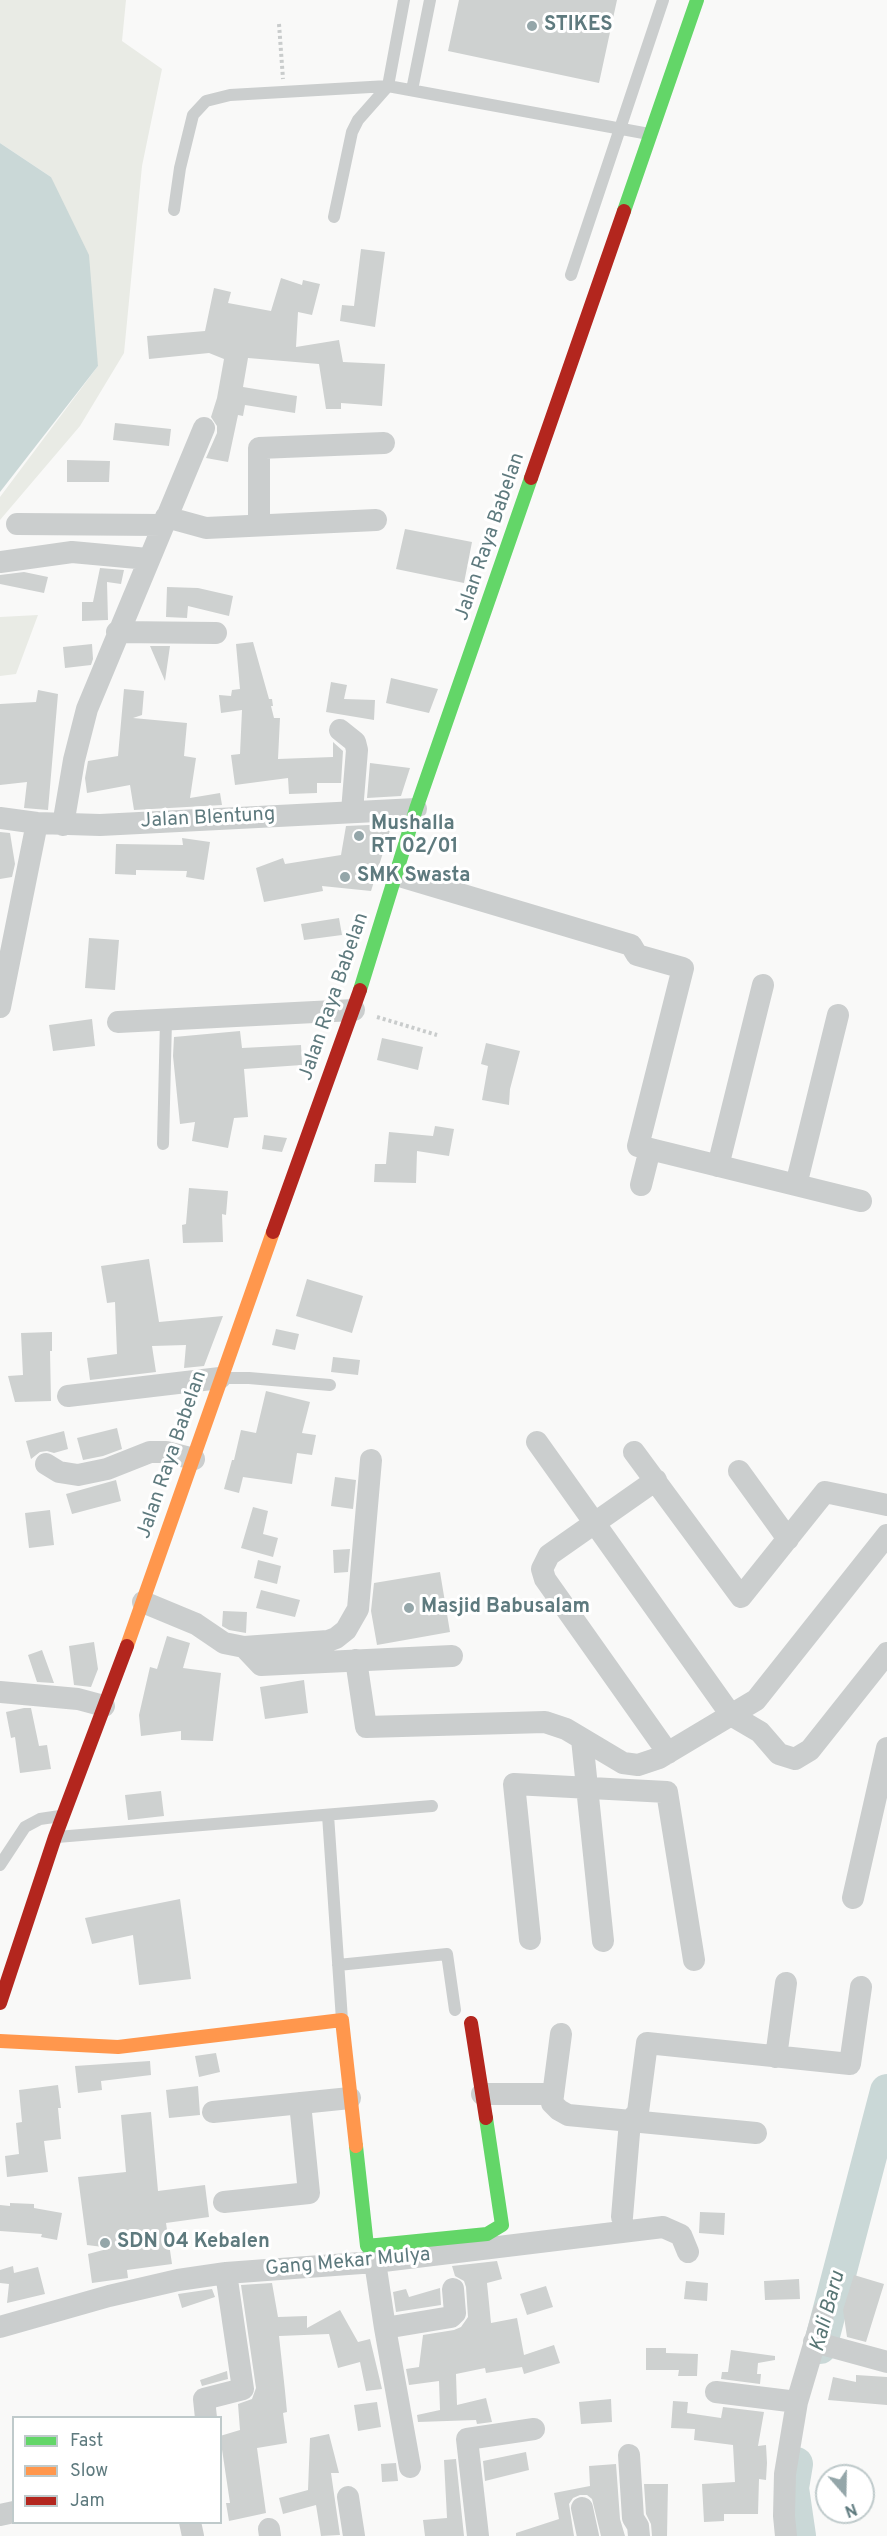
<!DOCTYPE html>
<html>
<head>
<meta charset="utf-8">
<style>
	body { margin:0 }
	#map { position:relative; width:887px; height:2536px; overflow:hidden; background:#f9f9f8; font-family:Overpass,sans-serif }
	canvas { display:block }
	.legend { position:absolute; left:12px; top:2416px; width:210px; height:108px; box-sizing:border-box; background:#fff; border:2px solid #bfcacb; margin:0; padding:8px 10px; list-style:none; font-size:18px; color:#5e7a7e }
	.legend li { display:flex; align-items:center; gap:12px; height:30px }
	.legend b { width:30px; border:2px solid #bfcacb }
	.north { position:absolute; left:815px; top:2464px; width:60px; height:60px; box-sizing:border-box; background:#fff; border:2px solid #bfcacb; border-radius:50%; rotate:160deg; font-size:16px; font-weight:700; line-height:24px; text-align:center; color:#5e7a7e }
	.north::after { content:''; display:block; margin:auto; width:21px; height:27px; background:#94a6a9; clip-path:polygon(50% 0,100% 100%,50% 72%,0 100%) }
</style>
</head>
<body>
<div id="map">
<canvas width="887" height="2536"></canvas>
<ul class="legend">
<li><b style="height:8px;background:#63d668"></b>Fast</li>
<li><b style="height:8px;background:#ff974d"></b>Slow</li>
<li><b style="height:8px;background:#b3261e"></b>Jam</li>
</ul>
<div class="north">N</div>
</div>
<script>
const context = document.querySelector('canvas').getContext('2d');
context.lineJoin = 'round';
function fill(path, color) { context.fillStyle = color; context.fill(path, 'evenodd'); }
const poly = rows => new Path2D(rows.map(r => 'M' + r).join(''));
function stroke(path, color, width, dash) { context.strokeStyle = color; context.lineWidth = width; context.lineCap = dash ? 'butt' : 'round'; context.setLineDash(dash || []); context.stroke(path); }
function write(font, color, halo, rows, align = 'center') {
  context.font = font + ' Overpass,sans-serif'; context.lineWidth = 6; context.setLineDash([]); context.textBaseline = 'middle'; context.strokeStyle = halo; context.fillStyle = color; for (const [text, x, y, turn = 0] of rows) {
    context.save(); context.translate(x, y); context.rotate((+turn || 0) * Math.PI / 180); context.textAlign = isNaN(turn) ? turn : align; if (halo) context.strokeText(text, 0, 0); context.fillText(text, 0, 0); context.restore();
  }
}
fill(poly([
	[0,0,126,0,122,41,162,69,142,166,124,353,80,426,0,520,0,497,98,366,51,177,0,143],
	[38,615,16,674,0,676,0,617]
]), '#e9ebe5');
fill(poly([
	[0,143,51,177,89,255,98,366,0,492]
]), '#cad8d7');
stroke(poly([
	[820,2347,887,2091],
	[796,2464,792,2488,799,2536]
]), '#cad8d7', 34);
fill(poly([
	[459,0,617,0,599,83,448,51],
	[361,249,385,252,375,327,340,321,342,305,354,306],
	[281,278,302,285,303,280,320,284,312,315,298,312,296,347,339,340,343,362,385,364,382,406,341,403,341,409,326,409,319,364,248,358,243,387,297,396,295,413,245,405,243,416,238,415,228,462,206,458,217,433,217,426,211,417,217,398,224,359,209,353,149,359,147,336,205,331,214,288,231,292,228,303,271,311],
	[115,423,171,429,169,446,113,440],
	[67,460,110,461,109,482,67,482],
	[405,529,472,542,464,583,396,569],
	[100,568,124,570,121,584,107,582,108,620,82,621,82,602,93,602],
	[24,572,48,577,44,593,0,584,0,575],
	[167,587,198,588,233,596,229,616,188,606,187,618,166,617],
	[253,642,269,699,272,699,273,706,271,706,274,718,280,718,278,759,333,757,333,742,343,751,341,783,317,783,317,793,289,794,288,778,235,785,231,755,240,754,242,710,221,713,219,695,231,696,232,690,240,689,236,644],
	[92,644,93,659,91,665,65,668,63,647],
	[150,646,170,646,165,681],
	[391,678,438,689,429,713,386,703],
	[331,682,347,685,344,699,375,700,374,720,326,712],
	[124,689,144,691,142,715,133,718,187,723,184,756,196,758,190,798,220,793,222,805,134,810,130,785,87,793,85,778,88,761,118,756],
	[38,690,58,694,48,810,24,808,27,782,0,785,0,704,36,702],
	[370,763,410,768,401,796,367,798],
	[392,824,371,891,322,886,323,891,264,902,256,868,283,858,285,864,341,855,346,826],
	[0,832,10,833,15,864,12,877,0,879],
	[182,838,210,842,204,880,186,877,187,871,136,870,136,875,115,874,116,844,183,845],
	[339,918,342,935,304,940,301,924],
	[89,938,119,940,115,990,85,988],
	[92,1019,95,1046,53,1051,49,1025],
	[240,1031,242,1048,301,1045,302,1065,244,1069,248,1117,234,1118,228,1148,192,1141,195,1122,180,1124,173,1056,174,1037],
	[382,1038,423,1047,418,1070,377,1060],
	[486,1043,520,1051,510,1089,509,1105,482,1100,488,1066,481,1064],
	[435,1126,454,1129,449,1156,417,1151,416,1183,374,1182,375,1164,386,1164,389,1132,433,1136],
	[264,1135,287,1138,282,1152,262,1149],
	[189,1188,228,1191,226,1215,222,1214,223,1242,183,1243,182,1225,186,1224],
	[149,1259,159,1322,223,1316,204,1366,184,1368,186,1345,152,1346,156,1372,90,1380,87,1358,117,1354,115,1302,107,1303,101,1266],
	[307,1279,363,1296,352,1333,296,1316],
	[276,1329,299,1334,295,1350,272,1345],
	[52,1332,52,1351,50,1351,51,1401,15,1402,8,1376,23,1375,21,1333],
	[333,1357,360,1360,358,1375,331,1372],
	[266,1391,310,1402,302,1433,316,1435,312,1455,297,1453,292,1484,243,1477,239,1493,224,1489,232,1460,234,1460,241,1430,256,1433],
	[117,1428,122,1449,103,1456,83,1460,77,1438],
	[64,1431,68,1449,54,1453,47,1451,40,1452,31,1459,26,1441],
	[335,1477,356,1480,353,1509,331,1506],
	[116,1480,121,1501,72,1514,66,1494],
	[253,1507,268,1511,263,1534,278,1538,273,1557,241,1548],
	[50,1510,54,1545,29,1548,25,1513],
	[350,1549,348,1572,334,1573,333,1550],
	[258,1560,281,1566,277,1584,254,1578],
	[440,1572,450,1632,377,1645,371,1611,374,1583],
	[261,1590,300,1600,295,1617,256,1608],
	[223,1611,247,1612,246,1633,229,1630,222,1626],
	[167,1636,190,1643,183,1668,221,1673,213,1741,181,1740,181,1731,141,1736,139,1715,150,1667,157,1669],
	[94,1642,98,1669,91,1687,74,1685,69,1646],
	[42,1650,54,1683,53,1683,37,1682,28,1655],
	[304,1680,308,1713,265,1719,260,1687],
	[24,1708,31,1708,39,1746,47,1745,51,1769,20,1773,15,1737,11,1738,6,1712],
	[161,1791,164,1816,128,1820,125,1795],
	[180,1899,191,1979,139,1985,133,1935,92,1944,85,1918],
	[216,2053,220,2072,199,2077,195,2056],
	[150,2061,151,2075,101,2081,102,2090,78,2093,75,2066],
	[58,2085,61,2108,58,2108,61,2139,44,2141,48,2172,7,2177,5,2156,19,2154,16,2123,22,2122,19,2090],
	[198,2086,200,2115,169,2118,166,2090],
	[151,2112,158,2191,205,2185,209,2217,166,2223,172,2264,127,2270,128,2278,92,2283,88,2254,111,2248,87,2245,78,2177,126,2172,121,2115],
	[10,2203,34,2204,34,2208,62,2213,57,2240,41,2237,42,2234,0,2231,0,2205,10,2206],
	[700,2212,725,2213,724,2235,699,2233],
	[497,2261,502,2279,487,2283,491,2323,517,2318,524,2355,554,2345,560,2363,524,2374,522,2367,486,2373,485,2368,456,2374,457,2405,486,2398,492,2422,477,2424,476,2420,418,2422,417,2415,440,2410,439,2381,409,2385,406,2369,419,2367,423,2335,454,2330,461,2327,468,2317,466,2287,464,2281,455,2276,452,2266],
	[13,2266,14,2273,38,2267,45,2294,7,2303,9,2284,0,2283,0,2270],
	[854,2275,884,2284,866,2342,847,2337,843,2310],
	[799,2279,800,2299,765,2300,764,2281],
	[686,2281,708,2283,707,2301,684,2299],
	[272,2283,278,2317,307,2316,307,2328,340,2310,358,2342,370,2339,382,2389,366,2391,360,2362,338,2368,329,2334,279,2336,285,2391,287,2412,283,2413,287,2443,257,2448,266,2513,229,2521,226,2503,230,2503,220,2436,240,2430,238,2404,252,2399,256,2388,241,2285],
	[546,2286,553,2307,527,2315,520,2294],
	[440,2288,441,2305,396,2312,393,2292,406,2289,409,2297],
	[212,2289,215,2297,182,2308,178,2294],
	[646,2348,666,2348,666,2353,698,2354,697,2376,678,2376,679,2370,646,2370],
	[731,2350,775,2356,775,2360,758,2363,757,2374,761,2374,760,2384,721,2379,722,2372,728,2372],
	[227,2371,228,2379,202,2386,200,2380],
	[856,2375,887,2377,887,2405,828,2400,833,2377,856,2382],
	[611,2399,612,2422,581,2424,579,2402],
	[673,2401,688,2402,687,2413,721,2418,723,2407,764,2412,758,2446,766,2445,767,2463,766,2480,759,2479,758,2514,724,2514,724,2521,704,2522,702,2484,735,2482,733,2445,694,2440,695,2429,671,2428],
	[377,2402,381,2427,358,2431,354,2405],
	[329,2434,339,2473,331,2473,340,2535,321,2536,316,2505,283,2514,279,2498,308,2490,310,2438],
	[526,2452,529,2470,485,2481,483,2461],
	[456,2459,464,2536,425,2536,423,2520,447,2518,444,2460],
	[396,2463,398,2481,382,2482,381,2464],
	[616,2464,620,2519,625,2536,601,2536,592,2499,587,2495,580,2495,573,2498,569,2504,574,2536,516,2536,516,2533,559,2519,554,2493,590,2486,589,2466],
	[644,2484,668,2484,667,2536,652,2536,651,2524,646,2514]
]), '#ced1d0');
stroke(poly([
	[279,24,283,79],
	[377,1017,437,1035]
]), '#c9cccc', 4, [3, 3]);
stroke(poly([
	[412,90,430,0],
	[174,210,180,168,193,115,206,101,230,95,388,86,649,134],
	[334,217,352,132,358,120,388,86,404,0],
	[571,275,663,0],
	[163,1144,166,1020],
	[224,1378,249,1378,330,1385],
	[328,1815,342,2020],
	[57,1837,432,1806],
	[0,1865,25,1827,40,1819,60,1816],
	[338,1965,447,1954,455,2010]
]), '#cbcece', 12);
stroke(poly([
	[166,517,206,528,376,520],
	[17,524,163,525],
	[259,525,259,448,384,443],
	[0,562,72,552,148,559],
	[117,632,216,633],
	[340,730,355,742,357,750,352,811],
	[0,818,37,823,100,825,416,809],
	[63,825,74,760,87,709,204,428],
	[396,875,631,945,637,955,683,968,638,1146,861,1201],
	[0,1007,37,823],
	[118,1022,354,1010],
	[718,1166,763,985],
	[641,1185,650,1149],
	[796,1185,838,1015],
	[68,1396,220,1378],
	[537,1442,731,1715,760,1732,779,1754,795,1759,810,1750,887,1653],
	[634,1452,741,1597,825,1492,887,1505],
	[46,1464,59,1472,78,1475,107,1469,150,1452,166,1452,194,1459],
	[739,1471,788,1539],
	[656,1480,549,1555,542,1569,545,1579,668,1753],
	[143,1602,196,1624,224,1643,244,1647,328,1641,336,1638,346,1630,358,1609,371,1460],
	[244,1647,261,1665,452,1656],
	[356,1660,366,1727,545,1722,566,1729,623,1763,638,1765,659,1758,756,1700,887,1535],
	[0,1692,78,1699,104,1706],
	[582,1739,603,1941],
	[853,1898,887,1748],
	[530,1939,514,1784,667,1792,694,1960],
	[561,2034,552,2103,559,2110,568,2115,756,2133],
	[776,2057,786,1983],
	[482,2094,552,2094],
	[213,2112,350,2098],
	[224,2202,309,2193,300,2103],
	[622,2217,630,2121,638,2112,647,2043,850,2064,861,1987],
	[376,2249,375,2262,385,2328,410,2467],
	[0,2327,109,2296,178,2280,226,2273,375,2262,663,2227,681,2235,688,2252],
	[385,2328,451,2317,455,2313,453,2289],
	[814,2342,887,2362],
	[716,2392,797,2402],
	[206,2418,204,2399,243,2389,226,2273],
	[629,2455,633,2518,638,2526,639,2536],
	[348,2497,354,2536],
	[582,2508,588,2536],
	[0,2515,14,2512],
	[190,2522,193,2536],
	[269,2529,270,2536],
	[478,2536,467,2439,534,2429],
	[786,2536,784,2516,785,2474,797,2402,824,2311]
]), '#cbcece', 22);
stroke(poly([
	[624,211,697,0],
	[360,990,416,809,531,478],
	[356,2146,367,2246,487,2234,502,2225,486,2118]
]), '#63d668', 14);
stroke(poly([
	[127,1646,273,1232],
	[0,2041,118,2047,342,2020,356,2146]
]), '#ff974d', 14);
stroke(poly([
	[531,478,624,211],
	[273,1232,360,990],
	[0,2003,55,1837,127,1646],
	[471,2023,486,2118]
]), '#b3261e', 14);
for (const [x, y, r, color] of [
	[532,26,6,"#94a6a9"],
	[359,836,6,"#94a6a9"],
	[345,877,6,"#94a6a9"],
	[409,1608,6,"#94a6a9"],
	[105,2243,6,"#94a6a9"]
]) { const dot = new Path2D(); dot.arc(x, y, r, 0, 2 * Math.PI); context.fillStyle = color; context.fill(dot); stroke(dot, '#fff', 2); }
write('bold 20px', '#5e7a7e', '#fff', [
	["STIKES",544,26],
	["Mushalla",371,825],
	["RT 02/01",371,848],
	["SMK Swasta",357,877],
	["Masjid Babusalam",421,1608],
	["SDN 04 Kebalen",117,2243]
], 'left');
write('20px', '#5e7a7e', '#fff', [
	["Jalan Raya Babelan",491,537,-71],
	["Jalan Blentung",208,819,-3],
	["Jalan Raya Babelan",335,997,-71],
	["Jalan Raya Babelan",173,1455,-71],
	["Gang Mekar Mulya",348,2263,-5]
]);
write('italic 21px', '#587675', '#fff', [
	["Kali Baru",829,2312,-75]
]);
</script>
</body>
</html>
